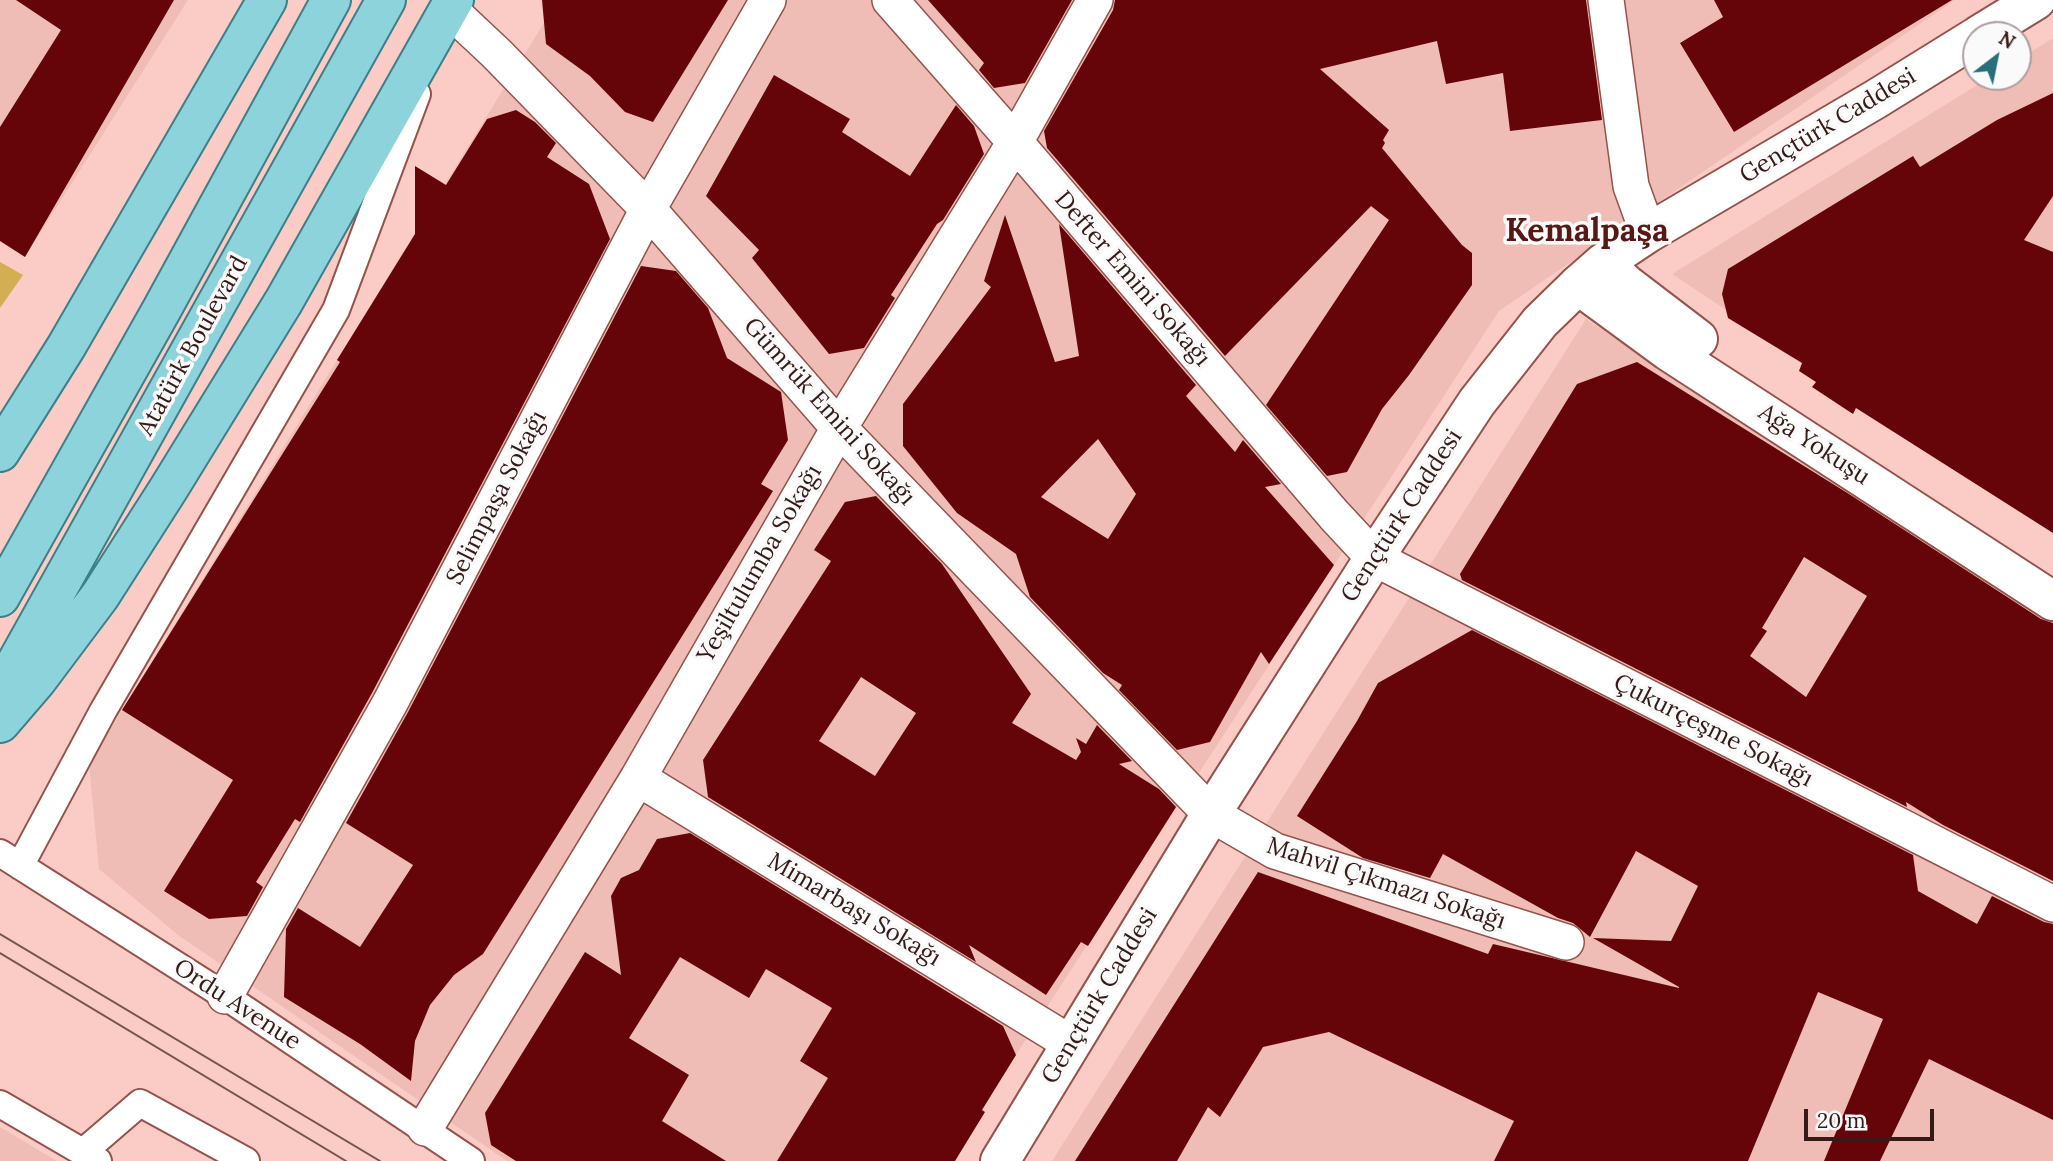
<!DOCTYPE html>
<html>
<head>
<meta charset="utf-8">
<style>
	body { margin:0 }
	#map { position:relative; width:2053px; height:1161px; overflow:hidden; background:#fbccc6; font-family:Lora,serif }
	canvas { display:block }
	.north { position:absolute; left:1962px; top:21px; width:70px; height:70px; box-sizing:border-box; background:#fafafa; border:2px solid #aca09f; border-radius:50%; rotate:32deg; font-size:19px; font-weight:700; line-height:28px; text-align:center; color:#361a17 }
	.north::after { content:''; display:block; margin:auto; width:24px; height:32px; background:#267079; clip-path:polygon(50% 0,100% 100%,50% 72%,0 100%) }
	.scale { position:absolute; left:1804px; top:1109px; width:130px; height:32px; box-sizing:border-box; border:4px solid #361a17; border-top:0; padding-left:9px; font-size:21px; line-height:24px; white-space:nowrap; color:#361a17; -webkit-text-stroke:5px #fafafa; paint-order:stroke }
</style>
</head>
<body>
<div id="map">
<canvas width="2053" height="1161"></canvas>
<div class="north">N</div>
<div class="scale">20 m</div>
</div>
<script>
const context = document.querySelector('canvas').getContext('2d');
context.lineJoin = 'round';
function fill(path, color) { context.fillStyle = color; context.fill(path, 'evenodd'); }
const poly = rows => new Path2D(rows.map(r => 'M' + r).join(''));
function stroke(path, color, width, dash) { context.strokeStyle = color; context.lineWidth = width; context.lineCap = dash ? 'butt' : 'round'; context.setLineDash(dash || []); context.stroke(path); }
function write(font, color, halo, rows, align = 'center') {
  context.font = font + ' Lora,serif'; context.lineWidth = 7; context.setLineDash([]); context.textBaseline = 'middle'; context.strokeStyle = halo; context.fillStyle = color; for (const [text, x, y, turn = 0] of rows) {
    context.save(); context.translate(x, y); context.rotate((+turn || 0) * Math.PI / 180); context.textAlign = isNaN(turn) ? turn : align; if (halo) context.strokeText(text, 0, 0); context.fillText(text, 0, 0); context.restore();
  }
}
fill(poly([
	[0,0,188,0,25,257,0,241],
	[558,0,1955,0,1499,311,947,1161,507,1161,178,935,99,869,89,764],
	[2053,38,2053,528,1672,274,1990,77,2018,77,2018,60],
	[1586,319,2053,623,2053,1161,1052,1161],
	[0,1127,57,1161,0,1161]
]), '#f0bdb6');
fill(poly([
	[0,262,23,275,0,308]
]), '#d4ae52');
fill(poly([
	[16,0,174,0,25,257,0,241,0,127,61,30],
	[542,0,728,0,653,122,625,112,590,76,546,44],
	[928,0,1072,0,1025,83,994,88,979,70,984,63],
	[1115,0,1586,0,1602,120,1510,131,1503,73,1446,84,1437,41,1320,69,1389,130,1383,140,1385,143,1382,148,1462,245,1472,253,1472,285,1409,375,1382,409,1347,472,1327,476,1266,405,1389,220,1371,206,1225,356,1047,148,1044,131,1113,10],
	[1714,0,1952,0,1734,132,1680,43,1723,17],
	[774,75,850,119,842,132,910,176,956,105,974,126,984,154,943,220,937,224,891,295,895,298,864,348,829,354,752,258,759,250,706,196],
	[2053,93,2053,196,2024,240,2053,252,2053,533,1856,408,1853,414,1812,387,1816,382,1799,371,1802,363,1728,318,1722,294,1728,269,1913,156,1920,167,1997,120],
	[516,110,535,122,556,143,547,157,589,184,610,239,372,693,300,822,295,819,256,882,263,887,247,916,209,919,164,891,233,780,122,710,340,362,337,360,415,234,415,166,446,185,487,119],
	[1005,215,1055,362,1079,356,1059,224,1196,385,1186,396,1235,452,1243,440,1281,484,1265,487,1334,565,1269,664,1261,652,1210,742,1177,750,1119,690,1122,685,1103,673,1030,597,1016,554,957,513,903,446,903,404,991,287,984,281],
	[1098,439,1136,494,1108,539,1041,497],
	[641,266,676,271,708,308,727,358,781,392,788,440,761,484,773,491,483,954,454,975,430,1005,415,1041,411,1081,360,1044,284,997,286,929,298,908,360,947,413,865,346,823,408,712],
	[1637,362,1849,494,2041,619,2053,623,2053,881,1943,825,1906,802,1907,807,1462,580,1460,574,1577,384],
	[1804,557,1867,596,1806,697,1750,656,1767,631,1762,628],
	[876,496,942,564,1031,694,1012,723,1076,760,1081,752,1076,738,1086,744,1097,725,1132,761,1119,764,1159,789,1176,807,1088,946,1081,942,1046,995,969,945,976,962,708,797,703,760,831,561,814,550,845,502],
	[861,677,916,713,875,776,819,741],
	[1472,630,1913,855,1918,891,1977,924,1992,896,2044,922,2053,924,2053,1120,1929,1059,1880,1161,1824,1161,1883,1019,1818,992,1748,1161,1494,1161,1514,1121,1329,1032,1263,1047,1220,1117,1208,1107,1177,1161,1075,1161,1258,872,1488,954,1493,944,1679,988,1679,987,1593,938,1671,941,1698,886,1636,851,1590,937,1573,923,1558,918,1443,854,1430,878,1363,858,1297,816,1357,721,1378,683],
	[690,833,1003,1026,1016,1055,982,1110,985,1112,955,1161,777,1161,828,1078,800,1061,832,1008,766,969,749,998,680,957,629,1038,689,1075,662,1121,726,1161,516,1161,491,1145,485,1113,585,952,621,975,611,896,621,878,639,870,657,839]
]), '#660509');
const pedestrian = poly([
	[0,853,225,996,471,1161],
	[20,866,103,711,336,310,417,94],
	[0,1104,98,1161],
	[83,1152,140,1103,246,1161]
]);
const minor = poly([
	[890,0,1015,142,1334,515,1374,558,2053,904],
	[1606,0,1631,186,1648,233],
	[449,9,497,54,648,209,839,428,1211,814,1275,851,1566,942],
	[638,778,1070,1043],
	[225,996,390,703,648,209,768,0],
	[425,1128,638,778,839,428,1015,142,1095,0]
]);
const tertiary = poly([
	[1000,1161,1211,814,1374,558,1477,402,1540,322,1578,285]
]);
const secondary = poly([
	[1979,35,2036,0],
	[1976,37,1876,99,1648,233,1603,263,1578,285,1668,351,2053,601],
	[1603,263,1626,284,1698,339]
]);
const primary = poly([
	[0,452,66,347,267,0],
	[0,597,162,309,331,0],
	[0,692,386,0],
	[0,723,37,680,100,596,169,488,284,301,454,0]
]);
stroke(pedestrian, '#95524b', 30);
stroke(minor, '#95524b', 38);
stroke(tertiary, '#95524b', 42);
stroke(secondary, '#95524b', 42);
stroke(primary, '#3c7f88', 42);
stroke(pedestrian, '#fff', 26);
stroke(minor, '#fff', 35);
stroke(tertiary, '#fff', 38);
stroke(secondary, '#fff', 38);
stroke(primary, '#8cd3dc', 38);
stroke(poly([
	[0,934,380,1161],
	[0,953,346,1161]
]), '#775450', 2);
write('24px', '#361a17', '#fafafa', [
	["Gençtürk Caddesi",1828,126,-31],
	["Defter Emini Sokağı",1132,279,49],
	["Atatürk Boulevard",193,346,-61],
	["Gümrük Emini Sokağı",829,412,48],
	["Ağa Yokuşu",1814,445,33],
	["Selimpaşa Sokağı",497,498,-63],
	["Gençtürk Caddesi",1402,516,-57],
	["Yeşiltulumba Sokağı",760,564,-60],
	["Çukurçeşme Sokağı",1713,731,27],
	["Mahvil Çıkmazı Sokağı",1386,884,18],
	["Mimarbaşı Sokağı",854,910,31],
	["Gençtürk Caddesi",1100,996,-59],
	["Ordu Avenue",237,1005,33]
]);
write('bold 32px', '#561916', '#fafafa', [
	["Kemalpaşa",1587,232]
]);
</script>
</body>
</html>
